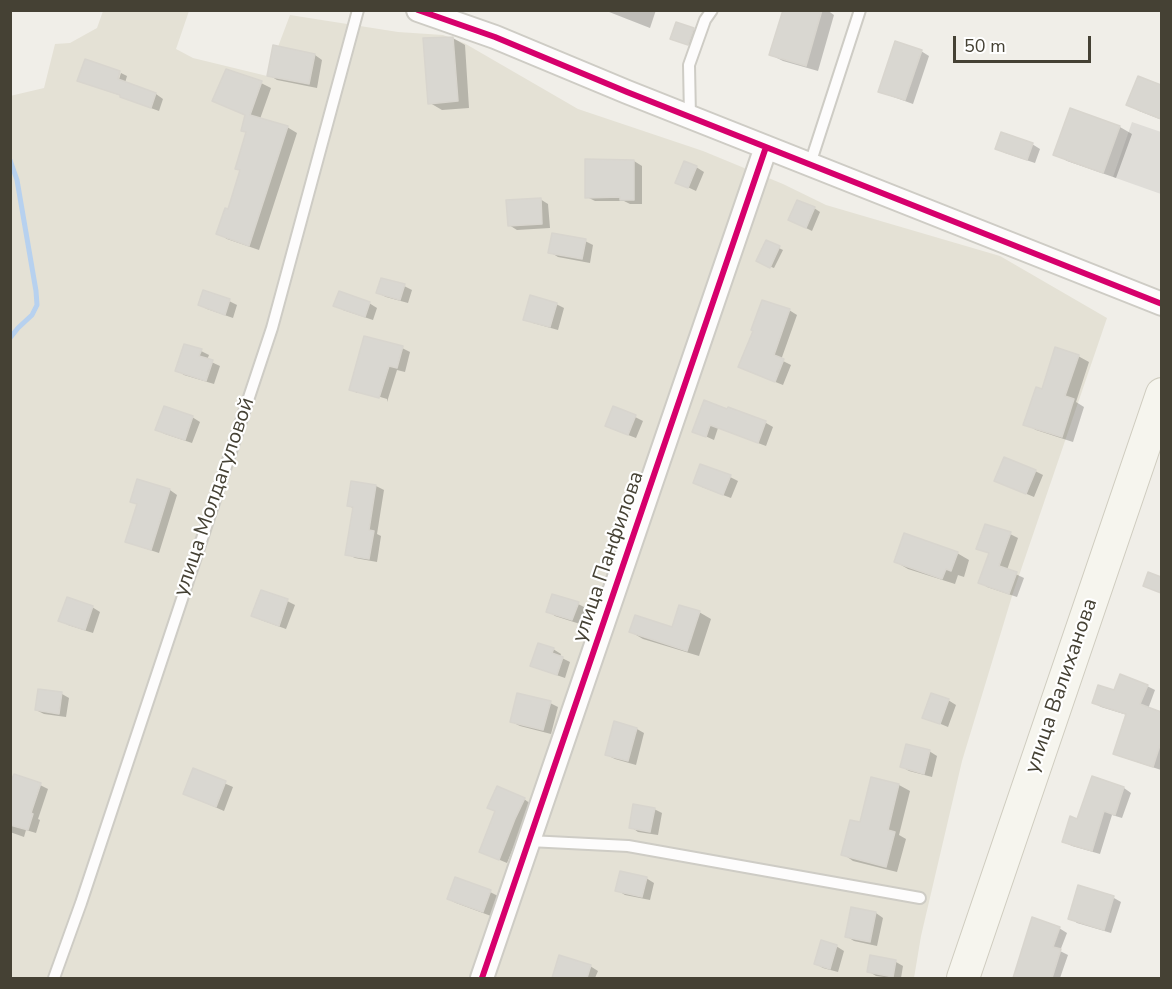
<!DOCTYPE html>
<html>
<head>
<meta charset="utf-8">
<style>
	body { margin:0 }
	#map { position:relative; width:1172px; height:989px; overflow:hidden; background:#f0eee8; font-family:"Nunito Sans",sans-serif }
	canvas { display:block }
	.frame { position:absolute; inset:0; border:12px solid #454134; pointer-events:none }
	.scale { position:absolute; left:953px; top:36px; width:138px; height:27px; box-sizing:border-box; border:3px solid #454134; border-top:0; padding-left:8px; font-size:18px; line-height:21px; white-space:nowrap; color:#454134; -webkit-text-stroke:4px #fff; paint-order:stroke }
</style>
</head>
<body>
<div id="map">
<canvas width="1172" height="989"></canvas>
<div class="frame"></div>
<div class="scale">50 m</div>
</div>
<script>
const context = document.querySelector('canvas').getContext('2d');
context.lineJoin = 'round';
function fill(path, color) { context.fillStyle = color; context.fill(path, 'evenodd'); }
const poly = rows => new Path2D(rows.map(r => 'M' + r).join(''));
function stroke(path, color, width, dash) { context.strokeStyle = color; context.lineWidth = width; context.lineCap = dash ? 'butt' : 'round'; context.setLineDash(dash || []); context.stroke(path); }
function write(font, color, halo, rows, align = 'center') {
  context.font = font + ' "Nunito Sans",sans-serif'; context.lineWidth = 4.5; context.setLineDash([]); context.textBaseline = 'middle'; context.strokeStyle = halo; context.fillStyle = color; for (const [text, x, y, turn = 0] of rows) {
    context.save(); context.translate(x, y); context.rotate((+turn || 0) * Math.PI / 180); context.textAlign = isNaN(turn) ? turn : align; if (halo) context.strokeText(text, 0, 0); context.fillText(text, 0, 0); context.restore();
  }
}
fill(poly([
	[103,11,189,11,176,49,193,58,267,76,290,15,398,32,443,35,464,43,578,109,703,151,783,184,826,205,1000,256,1107,318,1012,596,962,761,921,936,914,978,11,978,10,96,44,88,55,44,70,43,97,28]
]), '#e4e1d5');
fill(poly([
	[1132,122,1161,132,1161,194,1113,177]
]), '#dfddd8');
fill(poly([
	[604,10,656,10,650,28],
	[784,10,827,10,834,15,818,71,783,61,771,55],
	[677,24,697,31,692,46,675,40],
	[453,38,465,45,469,108,442,110,430,103],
	[921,51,929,56,913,104,888,95,880,91],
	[315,55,322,60,317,88,277,80,269,75],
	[121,73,127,76,125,83,156,94,163,99,159,111,129,100,122,96,87,84,79,80,117,86],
	[1138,78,1162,87,1162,120,1139,111,1128,105],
	[261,83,271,88,260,119,287,127,297,133,259,250,227,239,218,233,228,211,241,171,237,168,247,133,247,116,214,101],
	[1071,110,1120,127,1132,134,1116,178,1067,161,1055,154],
	[1032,144,1040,149,1035,163,1005,153,997,149],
	[587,161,634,161,642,166,642,204,630,204,624,201,595,201,587,197],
	[696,167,704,172,696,191,677,182],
	[540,199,548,204,550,228,517,230,509,225],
	[814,208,820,212,812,231,796,223],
	[585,241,593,245,590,263,558,257,550,252],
	[766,242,783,250,774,268,761,263],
	[404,286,412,290,408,303,386,297,378,293],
	[204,292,229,301,237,305,233,318,207,309,200,305],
	[369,303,377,308,373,320,343,310,335,305],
	[556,304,564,308,558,330,533,323,525,319],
	[789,310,797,315,781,360,791,365,783,385,748,371,755,331],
	[402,348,410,352,405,372,397,370,387,402,387,399,357,390,357,393,351,389],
	[201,351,209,355,207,360,220,366,214,384,184,375,177,370],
	[1078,356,1089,362,1076,402,1084,407,1073,442,1036,430,1025,424,1043,391],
	[729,409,766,423,773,427,766,446,718,428,714,440,694,431,728,411],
	[192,417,200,422,192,443,165,434,157,430],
	[635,417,643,421,636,438,615,430],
	[1035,471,1043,475,1034,497,996,481],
	[730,477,738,481,731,498,702,487,695,482],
	[138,481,170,490,177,495,159,553,135,545,127,541,138,505,132,501],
	[353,482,376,486,384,490,377,534,381,536,377,562,355,558,347,554,355,509,349,506],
	[1010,534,1018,538,1007,570,1024,578,1017,597,987,587,980,582,990,554,978,548],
	[957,553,969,560,964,577,958,575,955,584,908,569,896,562],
	[287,601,295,605,286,629,261,620,253,616],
	[578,604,586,608,580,624,555,616,548,611],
	[92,607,100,612,93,633,68,625,60,620],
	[699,612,711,619,699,656,643,639,631,632,673,629],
	[553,649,561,654,560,657,570,662,565,678,539,669,532,665],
	[1147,686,1155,690,1148,709,1162,714,1161,770,1122,757,1115,753,1127,715,1101,707,1094,703],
	[62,694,69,698,66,717,44,714,36,710],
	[948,700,956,705,948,727,924,717],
	[550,703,558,707,551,734,520,726,512,722],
	[637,729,644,733,636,765,615,759,607,755],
	[929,751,937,756,932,777,909,771,902,767],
	[194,770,233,787,224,811,185,794],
	[1093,778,1124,788,1131,793,1122,818,1112,815,1100,854,1072,846,1064,842,1078,820],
	[873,779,899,785,910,791,899,835,906,839,897,872,853,861,843,854,861,824],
	[40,785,48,789,38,819,40,820,36,833,26,830,24,837,10,832,10,786],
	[524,799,531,804,507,863,481,852,497,812],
	[654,809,662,813,658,835,638,832,631,827],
	[646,878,654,883,650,900,625,895,617,890],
	[1079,887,1114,898,1121,902,1111,933,1077,923,1070,918],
	[490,892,498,896,491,916,456,903,448,899],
	[853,909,876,913,883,918,877,946,854,941,846,936],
	[1059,928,1067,933,1060,951,1068,955,1060,978,1012,978,1012,977,1014,978],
	[836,946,844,951,838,972,823,968,816,964],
	[560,957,590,966,598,971,595,978,554,978],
	[896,962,903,966,901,978,892,978,876,976,868,971]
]), '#0003');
stroke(poly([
	[10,160,17,180,36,291,37,305,32,315,18,328,10,338]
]), '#b7d1ef', 5);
const building = poly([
	[783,10,822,10,806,66,769,55,783,10],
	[676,22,694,28,688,45,670,39,676,22],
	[453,37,458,101,428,104,423,38,453,37],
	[895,41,922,50,905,100,878,92,895,41],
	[273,45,315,54,309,84,267,76,273,45],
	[85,59,120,71,118,79,156,93,151,108,120,97,120,95,77,81,85,59],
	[226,69,262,81,250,115,288,126,249,246,216,234,225,208,228,209,240,170,235,169,246,132,241,131,245,115,212,101,226,69],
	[1138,76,1161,85,1161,119,1126,105,1138,76],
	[1070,108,1120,126,1103,173,1053,155,1070,108],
	[1001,132,1033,143,1027,160,995,149,1001,132],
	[585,159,634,160,634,200,620,200,620,197,585,198,585,159],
	[684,161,697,166,688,188,675,183,684,161],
	[541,198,542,224,508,226,506,200,541,198],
	[797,200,815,207,806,228,788,220,797,200],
	[552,233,586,239,582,259,548,253,552,233],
	[766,240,780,246,770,268,756,261,766,240],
	[381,278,405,284,400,300,376,293,381,278],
	[203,290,230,299,225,315,198,305,203,290],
	[339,291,370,302,365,317,333,306,339,291],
	[530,295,557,303,550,327,523,320,530,295],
	[762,300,790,309,774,355,784,359,775,382,738,367,753,331,751,330,762,300],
	[364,336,403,346,397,368,389,366,379,398,349,390,364,336],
	[184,344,202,349,199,356,213,360,206,381,175,371,184,344],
	[1055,347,1079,355,1065,396,1074,399,1062,437,1023,425,1036,387,1042,389,1055,347],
	[704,400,727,409,728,407,766,421,758,443,710,425,706,437,692,432,704,400],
	[164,406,193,416,185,440,155,430,164,406],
	[613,406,636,415,628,435,605,426,613,406],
	[1004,457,1036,470,1026,494,994,481,1004,457],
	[700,464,731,475,723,495,693,483,700,464],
	[137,479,170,489,151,550,125,542,137,504,130,502,137,479],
	[351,481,376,485,369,530,374,531,369,559,345,555,353,507,347,506,351,481],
	[985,524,1011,532,999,566,1017,572,1009,594,978,583,989,553,976,549,985,524],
	[904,533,958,552,951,571,946,569,942,579,894,562,904,533],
	[1148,572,1161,577,1161,593,1143,586,1148,572],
	[261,590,288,599,279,626,251,616,261,590],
	[552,594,579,602,572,620,546,612,552,594],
	[67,597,93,606,85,630,58,621,67,597],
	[679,605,700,611,687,651,629,632,635,615,672,627,679,605],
	[538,643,554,648,552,653,563,657,557,675,530,666,538,643],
	[1120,674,1148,685,1140,704,1161,712,1161,742,1153,767,1113,754,1126,714,1092,703,1098,685,1114,690,1120,674],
	[38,689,62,692,59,714,35,710,38,689],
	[517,693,551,701,543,730,510,722,517,693],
	[931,693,949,699,940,724,922,718,931,693],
	[614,721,637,728,628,761,605,755,614,721],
	[906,744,930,750,924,774,900,767,906,744],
	[193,768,226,781,216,807,183,794,193,768],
	[14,774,41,783,31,813,33,814,28,830,10,825,10,783,14,774],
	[1092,776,1124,787,1115,815,1104,811,1092,851,1062,842,1070,816,1077,819,1092,776],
	[871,777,899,784,888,830,895,832,886,867,841,855,850,820,860,822,871,777],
	[497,786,525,798,515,819,499,860,479,852,495,811,487,808,497,786],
	[633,804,655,808,650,832,629,828,633,804],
	[620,871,647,877,642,897,615,891,620,871],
	[455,877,491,890,483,912,447,899,455,877],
	[1078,885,1114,896,1104,930,1068,919,1078,885],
	[851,907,876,912,870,942,845,937,851,907],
	[1032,917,1060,927,1053,947,1061,949,1052,978,1013,978,1032,917],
	[821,940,837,945,830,969,814,964,821,940],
	[559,955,591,965,587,978,552,978,559,955],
	[870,955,896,960,893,977,867,972,870,955]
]);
fill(building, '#d9d7d1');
stroke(building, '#d8d5ce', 1.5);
const lane = poly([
	[690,117,689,65,705,20,712,10],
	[810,164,860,10],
	[529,841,628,846,920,898],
	[54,978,81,903,272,328,358,10]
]);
const street = poly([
	[418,10,495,37,627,92,1162,304],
	[482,978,766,147]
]);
const secondary = poly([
	[963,978,1162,394]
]);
stroke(lane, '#ceccc5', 14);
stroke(street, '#ceccc5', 26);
stroke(secondary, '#cfccbf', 34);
stroke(lane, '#fdfcfc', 10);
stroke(street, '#fdfcfc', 22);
stroke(secondary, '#f6f5ee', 32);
stroke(poly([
	[418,10,495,37,627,92,1162,304],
	[482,978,766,147]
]), '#d6006c', 6);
write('21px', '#454134', '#fff', [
	["улица Молдагуловой",215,497,-71],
	["улица Панфилова",609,557,-71],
	["улица Валиханова",1062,686,-71]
]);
</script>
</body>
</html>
